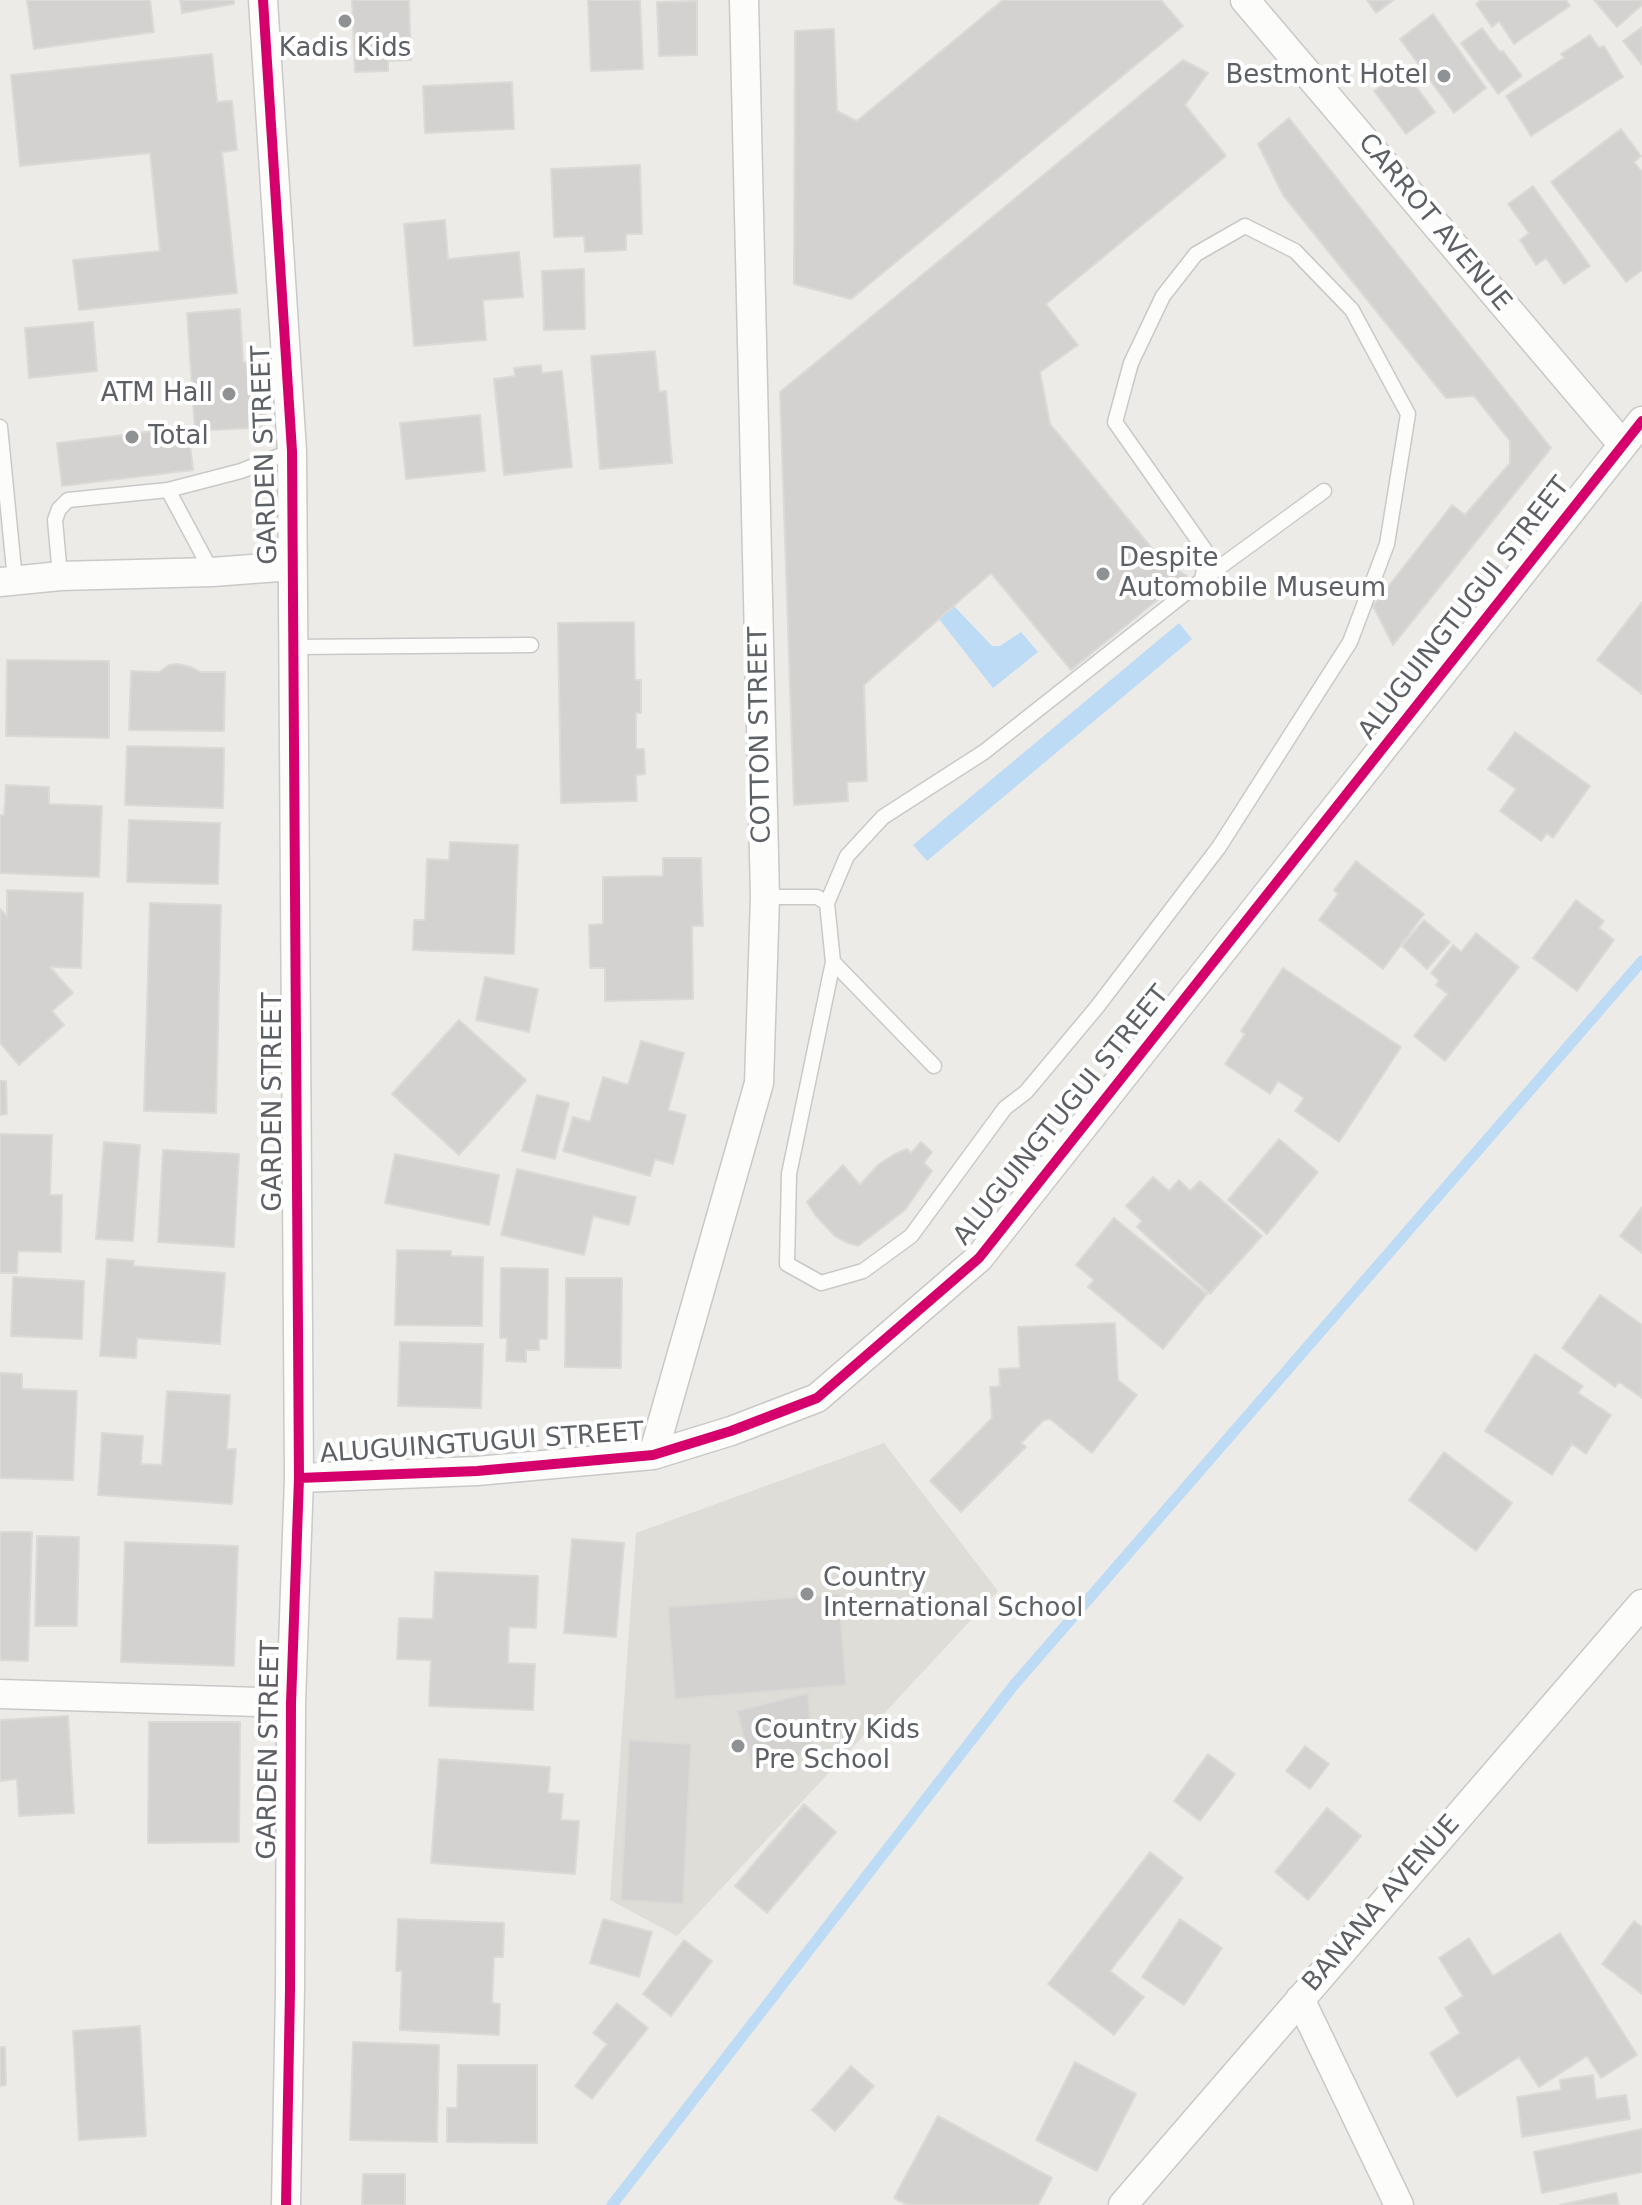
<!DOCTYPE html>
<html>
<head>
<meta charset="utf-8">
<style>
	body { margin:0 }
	canvas { display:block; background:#ecebe7 }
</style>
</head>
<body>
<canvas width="1642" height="2205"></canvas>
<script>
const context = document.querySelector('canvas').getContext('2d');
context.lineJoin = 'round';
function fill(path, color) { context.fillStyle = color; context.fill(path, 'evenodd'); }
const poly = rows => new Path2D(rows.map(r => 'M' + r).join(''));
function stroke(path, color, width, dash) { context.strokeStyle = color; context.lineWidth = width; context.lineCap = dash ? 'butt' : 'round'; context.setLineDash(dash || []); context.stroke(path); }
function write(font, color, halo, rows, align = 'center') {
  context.font = font + ' "DejaVu Sans",sans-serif'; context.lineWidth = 8; context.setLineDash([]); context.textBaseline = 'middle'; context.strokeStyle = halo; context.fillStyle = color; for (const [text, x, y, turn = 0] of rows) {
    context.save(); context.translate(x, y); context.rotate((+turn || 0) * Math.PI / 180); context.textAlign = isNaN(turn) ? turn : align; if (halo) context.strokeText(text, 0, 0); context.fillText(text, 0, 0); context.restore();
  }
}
fill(poly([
	[884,1443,998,1591,677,1936,610,1900,636,1533]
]), '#dfddd7');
fill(poly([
	[954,606,992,646,1000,646,1021,632,1038,652,993,688,939,619],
	[1179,623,1192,639,927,861,913,845]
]), '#bddbf4');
stroke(poly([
	[612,2205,1014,1685,1642,961]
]), '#bddbf4', 11);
const building = poly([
	[27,0,150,0,154,32,34,49,27,0],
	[180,0,234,0,234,4,182,13,180,0],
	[352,0,409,0,411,60,388,61,388,71,355,72,352,0],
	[588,0,640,0,643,69,591,71,588,0],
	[1003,0,1161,0,1183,26,851,299,794,284,795,31,834,29,837,111,857,121,1003,0],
	[1367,0,1394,0,1376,13,1367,0],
	[1481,0,1566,0,1570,6,1514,44,1499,21,1492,27,1476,4,1481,0],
	[1594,0,1642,0,1642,5,1617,27,1594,0],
	[697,1,697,55,659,56,657,2,697,1],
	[1433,14,1486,88,1454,113,1400,39,1433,14],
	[1642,27,1642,65,1623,41,1642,27],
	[1482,28,1500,52,1503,51,1522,76,1498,94,1461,43,1482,28],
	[1590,35,1599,48,1604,46,1623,77,1531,136,1506,96,1564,58,1561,54,1590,35],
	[212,54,217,102,232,101,237,150,222,152,237,293,79,310,73,260,160,251,150,153,20,166,11,75,212,54],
	[1183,60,1208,73,1185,105,1226,156,1046,304,1078,345,1040,372,1050,424,1160,558,1187,576,1071,670,991,573,864,685,867,781,847,782,848,801,794,805,780,392,1183,60],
	[1403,69,1435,112,1406,134,1374,91,1403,69],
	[512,82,514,129,425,133,423,86,512,82],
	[1289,118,1551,448,1393,645,1373,606,1452,505,1465,515,1510,463,1510,441,1474,396,1446,398,1283,195,1258,144,1289,118],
	[1621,129,1641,156,1634,162,1642,172,1642,270,1626,282,1551,182,1621,129],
	[640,165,642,234,626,234,626,250,585,252,584,236,554,237,551,169,640,165],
	[1533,186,1590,266,1564,284,1546,258,1536,265,1520,240,1529,233,1508,204,1533,186],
	[445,220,448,259,519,252,523,297,483,300,486,340,414,346,404,224,445,220],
	[584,269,585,329,544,330,542,271,584,269],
	[240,309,243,362,264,361,268,427,195,431,187,313,240,309],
	[93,322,97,371,29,378,25,328,93,322],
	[655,351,659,392,666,391,672,463,600,469,591,356,655,351],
	[541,365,542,373,562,371,572,467,504,475,494,379,515,376,514,368,541,365],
	[480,415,485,471,406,479,400,423,480,415],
	[188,427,193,470,62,486,57,443,188,427],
	[1642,602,1642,694,1597,660,1642,602],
	[634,622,635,680,641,680,641,713,636,713,636,749,644,749,645,774,636,775,637,801,561,803,558,623,634,622],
	[7,660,109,661,109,738,6,736,7,660],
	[178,664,191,667,200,672,225,672,224,731,129,730,131,671,159,672,169,665,178,664],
	[1515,732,1590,786,1553,838,1547,833,1541,841,1500,811,1516,789,1488,769,1515,732],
	[127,746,224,748,223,808,125,805,127,746],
	[6,785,49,787,49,804,102,806,99,877,0,873,0,815,4,815,6,785],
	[129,820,220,823,218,884,127,882,129,820],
	[450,842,518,845,514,954,413,950,414,920,425,920,427,859,449,860,450,842],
	[663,858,701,858,703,926,692,926,693,999,605,1001,605,968,590,968,589,925,603,924,603,877,663,876,663,858],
	[1356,861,1424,914,1383,969,1319,920,1338,894,1334,890,1356,861],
	[7,890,83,893,81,968,50,967,73,993,52,1011,64,1025,19,1065,0,1043,0,909,7,916,7,890],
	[1576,900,1604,921,1599,928,1614,940,1577,991,1533,958,1576,900],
	[150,903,221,905,216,1113,144,1111,150,903],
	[1424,920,1450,942,1427,969,1402,946,1424,920],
	[1476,933,1519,967,1445,1061,1414,1036,1448,994,1436,985,1439,980,1431,973,1453,945,1461,952,1476,933],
	[1283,968,1401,1047,1339,1142,1295,1111,1304,1098,1278,1081,1270,1094,1225,1064,1245,1034,1241,1031,1283,968],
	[485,977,538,989,529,1032,476,1020,485,977],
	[459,1020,526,1080,459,1155,392,1094,459,1020],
	[641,1041,684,1053,668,1110,686,1115,673,1164,655,1159,650,1176,563,1151,573,1117,590,1122,603,1077,628,1085,641,1041],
	[0,1081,6,1081,7,1114,0,1115,0,1081],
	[537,1095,569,1103,555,1159,522,1151,537,1095],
	[0,1134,52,1135,50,1195,62,1195,61,1252,18,1251,17,1273,0,1273,0,1134],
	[1279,1139,1318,1172,1267,1234,1228,1200,1279,1139],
	[104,1142,140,1145,133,1241,96,1239,104,1142],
	[921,1142,932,1152,924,1163,932,1171,905,1210,858,1246,848,1243,835,1236,816,1216,807,1202,843,1165,860,1185,879,1164,895,1154,907,1149,911,1153,921,1142],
	[163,1150,239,1154,234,1247,158,1242,163,1150],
	[395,1154,499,1175,489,1225,385,1203,395,1154],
	[517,1169,636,1197,629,1225,593,1216,584,1255,501,1235,517,1169],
	[1153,1177,1169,1191,1179,1180,1190,1191,1200,1181,1262,1236,1210,1294,1137,1227,1142,1221,1126,1206,1153,1177],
	[1642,1207,1642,1253,1620,1236,1642,1207],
	[1114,1218,1207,1294,1163,1349,1088,1287,1094,1280,1076,1265,1114,1218],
	[397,1250,451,1251,451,1256,483,1257,482,1326,395,1325,397,1250],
	[107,1259,134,1261,133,1266,225,1273,220,1344,137,1338,136,1358,100,1356,107,1259],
	[501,1268,548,1269,547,1339,539,1339,539,1350,526,1350,526,1362,506,1361,507,1338,500,1338,501,1268],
	[13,1277,84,1281,82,1339,11,1336,13,1277],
	[566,1278,622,1278,621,1368,565,1367,566,1278],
	[1600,1295,1642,1325,1642,1398,1619,1382,1615,1387,1562,1348,1600,1295],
	[1115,1323,1118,1380,1137,1395,1092,1453,1050,1419,1044,1420,1021,1443,1026,1447,961,1512,930,1481,992,1418,990,1387,1000,1386,999,1369,1020,1368,1018,1327,1115,1323],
	[400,1342,483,1344,481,1408,398,1406,400,1342],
	[1535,1354,1583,1386,1578,1393,1611,1415,1586,1454,1572,1444,1552,1475,1485,1431,1535,1354],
	[0,1373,22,1374,22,1389,77,1391,73,1480,0,1478,0,1373],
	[167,1391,230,1395,227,1449,236,1449,232,1504,98,1495,102,1433,143,1436,141,1464,162,1465,167,1391],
	[1444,1452,1512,1503,1476,1551,1409,1500,1444,1452],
	[0,1532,32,1532,28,1661,0,1660,0,1532],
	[37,1536,79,1537,77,1626,35,1626,37,1536],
	[572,1539,624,1543,616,1637,564,1633,572,1539],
	[125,1542,238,1546,234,1666,121,1662,125,1542],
	[435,1572,538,1576,536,1628,509,1627,508,1663,535,1664,533,1710,429,1706,431,1660,397,1659,399,1618,433,1619,435,1572],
	[839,1594,846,1685,675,1699,668,1607,839,1594],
	[808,1693,813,1752,752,1768,737,1711,808,1693],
	[68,1716,74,1813,19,1816,17,1779,0,1781,0,1720,68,1716],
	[149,1722,240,1722,239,1842,148,1843,149,1722],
	[629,1740,691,1744,683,1904,621,1900,629,1740],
	[1305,1746,1329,1764,1310,1789,1286,1771,1305,1746],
	[1208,1754,1235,1774,1200,1821,1174,1801,1208,1754],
	[439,1759,550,1767,548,1793,563,1794,561,1820,579,1821,575,1874,431,1863,439,1759],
	[804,1804,836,1832,767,1913,735,1886,804,1804],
	[1327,1808,1361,1836,1308,1900,1275,1872,1327,1808],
	[1150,1852,1183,1878,1110,1971,1144,1997,1114,2035,1048,1984,1150,1852],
	[398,1919,504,1923,503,1957,494,1957,492,2003,500,2004,499,2035,400,2030,402,1971,396,1971,398,1919],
	[603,1919,652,1932,639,1977,590,1963,603,1919],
	[1180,1919,1222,1948,1184,2005,1142,1977,1180,1919],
	[1634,1921,1642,1927,1642,1994,1602,1964,1634,1921],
	[1560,1933,1637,2055,1601,2078,1587,2056,1539,2087,1519,2057,1457,2097,1430,2053,1460,2033,1445,2008,1463,1996,1439,1958,1469,1938,1493,1976,1560,1933],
	[684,1940,712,1961,671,2016,643,1994,684,1940],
	[617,2003,648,2028,592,2099,575,2086,607,2044,593,2033,617,2003],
	[140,2026,146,2136,79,2140,73,2031,140,2026],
	[353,2042,439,2045,437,2142,350,2140,353,2042],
	[0,2047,5,2047,6,2085,0,2086,0,2047],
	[1075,2062,1136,2094,1097,2171,1036,2140,1075,2062],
	[458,2065,537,2065,537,2143,447,2142,447,2108,457,2108,458,2065],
	[851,2066,874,2086,835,2131,812,2110,851,2066],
	[1593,2075,1596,2099,1626,2095,1630,2119,1522,2137,1517,2097,1561,2090,1560,2080,1593,2075],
	[938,2116,1052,2178,1038,2205,907,2205,894,2198,938,2116],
	[1642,2129,1642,2172,1542,2193,1534,2152,1642,2129],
	[363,2174,405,2174,405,2205,362,2205,363,2174],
	[1616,2193,1619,2205,1560,2205,1616,2193]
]);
fill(building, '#d3d2d0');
stroke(building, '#dbdad6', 2);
const service = poly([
	[0,427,15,580],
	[168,490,241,471,292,451],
	[60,576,55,520,59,509,68,500,168,490,212,572],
	[1202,580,1324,491],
	[293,647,531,645],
	[765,897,817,897,827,903,833,962,789,1174,787,1264,821,1283,863,1271,911,1236,1005,1108,1026,1092,1097,1007,1219,847,1350,642,1387,544,1408,414,1352,310,1295,251,1245,226,1196,254,1163,296,1131,363,1115,422,1207,553,1202,580,984,752,883,817,847,856,827,903],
	[833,962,934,1066]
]);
const minor = poly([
	[263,0,292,451,299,1478,291,1703,290,1990,286,2205],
	[1245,0,1623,445],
	[0,582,60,576,212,572,292,566],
	[653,1455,759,1083,765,897,744,0],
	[299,1478,477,1471,653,1455,731,1431,817,1398,979,1258,1642,421],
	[0,1694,291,1703],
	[1300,1999,1399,2205],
	[1123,2205,1642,1604]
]);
stroke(service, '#c9c9c9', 17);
stroke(minor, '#c9c9c9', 31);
stroke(service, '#fcfcfb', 14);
stroke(minor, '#fcfcfb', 28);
stroke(poly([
	[263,0,292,451,299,1478,291,1703,290,1990,286,2205],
	[299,1478,477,1471,653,1455,731,1431,817,1398,979,1258,1642,421]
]), '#d6006c', 10);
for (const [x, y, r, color] of [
	[345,21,8,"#8f9192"],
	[1444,76,8,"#8f9192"],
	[229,394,8,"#8f9192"],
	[132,437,8,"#8f9192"],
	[1103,574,8,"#8f9192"],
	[807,1594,8,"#8f9192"],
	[738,1746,8,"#8f9192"]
]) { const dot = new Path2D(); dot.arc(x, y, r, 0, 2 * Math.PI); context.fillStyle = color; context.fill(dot); stroke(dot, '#fff', 3); }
write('26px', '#5d6064', '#fff', [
	["Kadis Kids",345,49,"center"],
	["Bestmont Hotel",1428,76,"right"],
	["ATM Hall",213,394,"right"],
	["Total",148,437],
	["Despite",1119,559],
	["Automobile Museum",1119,589],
	["Country",823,1579],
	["International School",823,1609],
	["Country Kids",754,1731],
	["Pre School",754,1761]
], 'left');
write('26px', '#5d6064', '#fff', [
	["CARROT AVENUE",1434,223,50],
	["GARDEN STREET",266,455,-92],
	["ALUGUINGTUGUI STREET",1465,609,-52],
	["COTTON STREET",761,735,-91],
	["GARDEN STREET",274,1102,-90],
	["ALUGUINGTUGUI STREET",1062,1116,-51],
	["ALUGUINGTUGUI STREET",482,1444,-4],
	["GARDEN STREET",270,1750,-89],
	["BANANA AVENUE",1382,1904,-49]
]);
</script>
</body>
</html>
